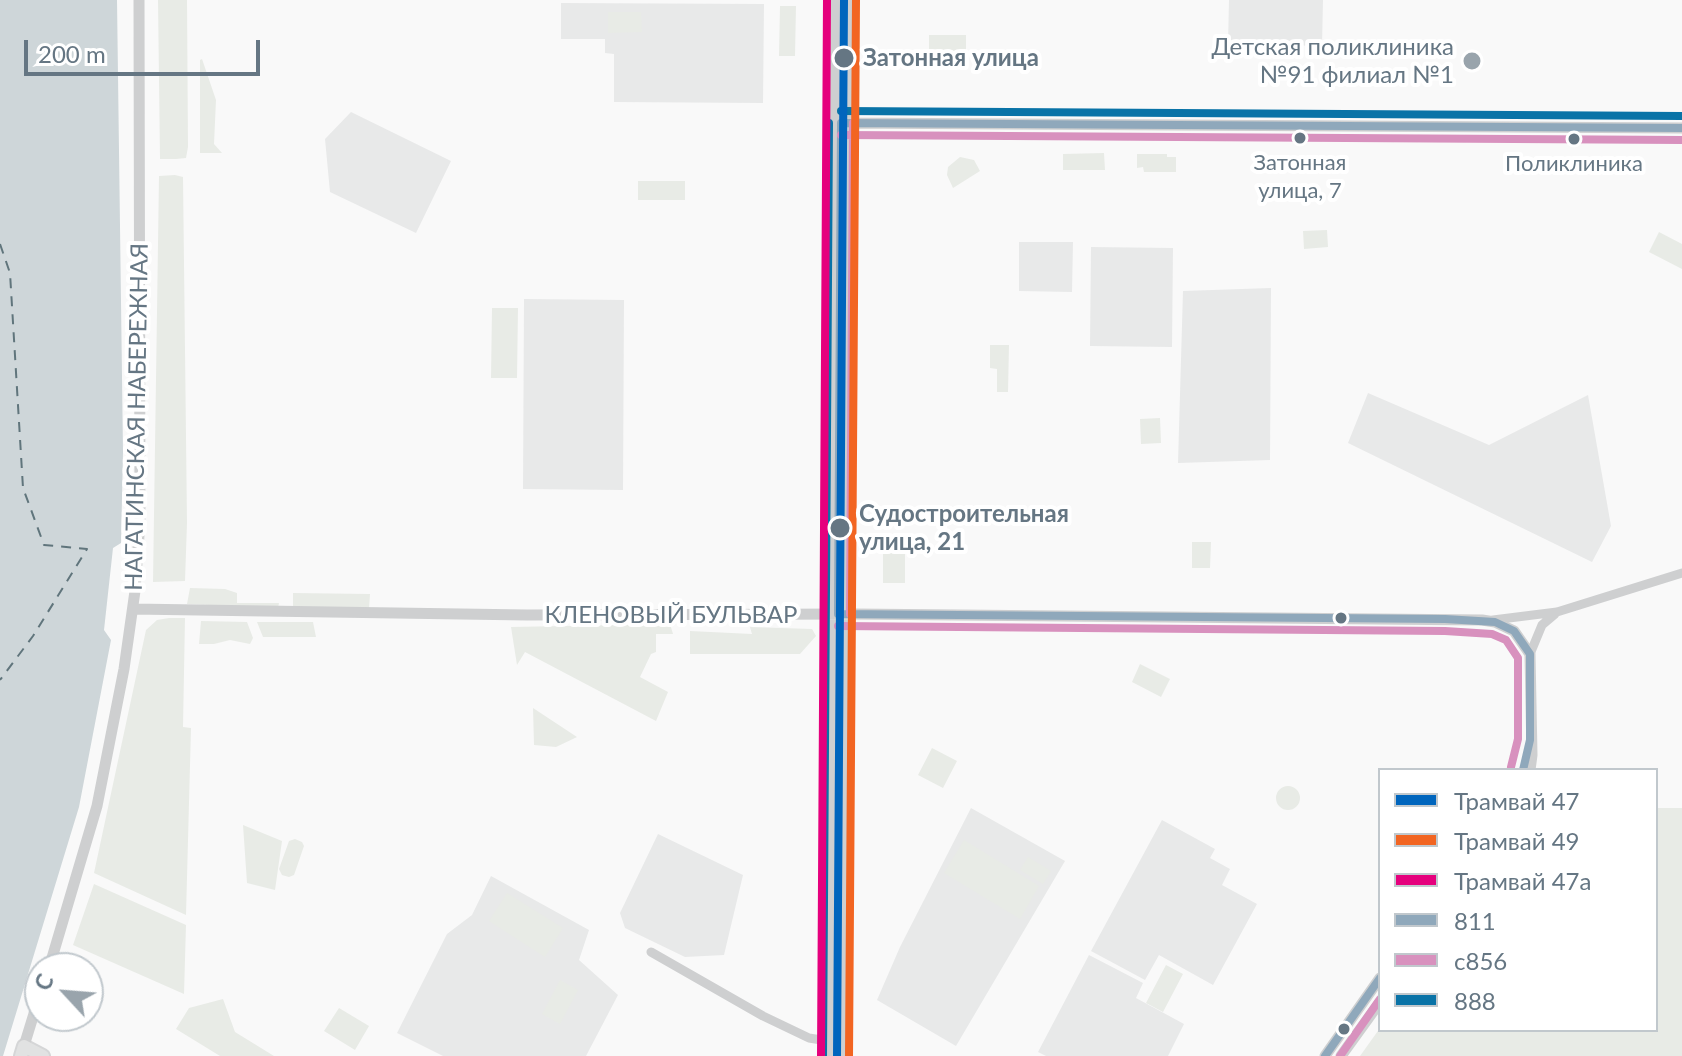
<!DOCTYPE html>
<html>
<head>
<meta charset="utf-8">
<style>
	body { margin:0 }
	#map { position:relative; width:1682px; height:1056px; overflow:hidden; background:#f9f9f9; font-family:Lato,sans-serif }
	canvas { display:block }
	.legend { position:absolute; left:1378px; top:768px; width:280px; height:264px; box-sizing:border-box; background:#fff; border:2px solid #c1c8cd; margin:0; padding:10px 14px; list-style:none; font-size:24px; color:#657683 }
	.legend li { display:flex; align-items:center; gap:16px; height:40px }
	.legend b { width:40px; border:2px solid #c1c8cd }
	.north { position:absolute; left:24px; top:952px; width:80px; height:80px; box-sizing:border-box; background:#fff; border:2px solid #c1c8cd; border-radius:50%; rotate:296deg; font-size:22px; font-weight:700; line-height:32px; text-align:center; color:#657683 }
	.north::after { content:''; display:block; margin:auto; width:28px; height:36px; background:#99a4ac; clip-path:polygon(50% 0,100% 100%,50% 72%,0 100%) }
	.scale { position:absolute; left:24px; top:40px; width:236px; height:36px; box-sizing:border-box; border:4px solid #657683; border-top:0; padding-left:10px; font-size:24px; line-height:28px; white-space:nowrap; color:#657683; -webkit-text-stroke:6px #fff; paint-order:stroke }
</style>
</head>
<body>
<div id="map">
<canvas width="1682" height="1056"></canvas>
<ul class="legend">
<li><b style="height:10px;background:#0065bd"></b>Трамвай 47</li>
<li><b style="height:10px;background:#f26522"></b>Трамвай 49</li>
<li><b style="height:10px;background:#e5007d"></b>Трамвай 47а</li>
<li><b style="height:10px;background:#8fa8bb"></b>811</li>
<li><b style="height:10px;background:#d891be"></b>с856</li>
<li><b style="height:10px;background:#0973a7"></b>888</li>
</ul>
<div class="north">С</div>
<div class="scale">200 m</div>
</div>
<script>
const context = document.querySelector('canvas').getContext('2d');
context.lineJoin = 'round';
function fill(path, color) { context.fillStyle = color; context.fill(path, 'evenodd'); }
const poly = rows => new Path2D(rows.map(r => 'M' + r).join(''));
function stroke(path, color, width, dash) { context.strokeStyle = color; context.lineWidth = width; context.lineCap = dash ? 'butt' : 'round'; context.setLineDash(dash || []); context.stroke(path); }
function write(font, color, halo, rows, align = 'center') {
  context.font = font + ' Lato,sans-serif'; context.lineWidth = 8; context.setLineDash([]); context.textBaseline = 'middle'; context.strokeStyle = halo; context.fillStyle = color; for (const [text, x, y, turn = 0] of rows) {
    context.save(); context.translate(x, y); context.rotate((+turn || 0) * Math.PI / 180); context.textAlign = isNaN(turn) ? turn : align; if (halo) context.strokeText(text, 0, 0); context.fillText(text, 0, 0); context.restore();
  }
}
fill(poly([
	[1229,0,1323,0,1322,46,1228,44],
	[561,3,764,4,763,103,614,102,614,54,605,53,605,39,561,39],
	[351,112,451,161,416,233,330,192,325,139],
	[1019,242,1073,242,1072,292,1019,291],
	[1091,247,1173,248,1172,347,1090,346],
	[1271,288,1270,460,1178,463,1183,291],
	[524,299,624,300,623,490,523,489],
	[1368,393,1489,445,1588,395,1611,526,1592,562,1348,443],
	[971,808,1065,861,956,1046,877,1000,900,947],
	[1162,820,1215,849,1210,858,1230,869,1222,885,1257,904,1213,985,1159,955,1145,980,1091,951],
	[658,834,743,875,724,955,685,957,625,928,620,913],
	[491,876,589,930,579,960,618,995,586,1056,443,1056,397,1033,447,934,472,915],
	[1089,955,1143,983,1136,998,1184,1024,1168,1056,1046,1056,1038,1052]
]), '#e8e9e9');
fill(poly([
	[158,0,187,0,188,147,186,158,176,159,160,159],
	[780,6,796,6,795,56,779,56],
	[608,12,641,12,642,32,608,33],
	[929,35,966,35,966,54,929,55],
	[202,59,216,100,214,144,222,153,200,153,200,60],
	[1104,153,1105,170,1063,170,1063,154],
	[1137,154,1167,154,1167,157,1176,157,1176,172,1144,172,1143,167,1137,168],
	[960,157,974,160,980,171,953,188,947,175,948,167],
	[175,175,183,177,187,523,185,581,153,582,159,176],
	[638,181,685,181,685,200,638,200],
	[1327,230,1328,247,1304,249,1303,231],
	[1659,232,1682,244,1682,269,1649,252],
	[492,308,518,308,517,378,491,378],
	[990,345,1009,345,1008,392,997,392,997,369,990,368],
	[1160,418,1161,443,1141,444,1140,419],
	[1192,542,1211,542,1210,568,1192,568],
	[883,552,905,552,905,583,883,583],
	[190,588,225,589,237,593,237,603,279,603,278,608,187,604],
	[293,593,370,594,369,609,293,607],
	[169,618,185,618,183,727,191,728,186,915,94,873,146,630,157,620],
	[201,621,247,622,253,638,250,644,230,640,214,644,199,644],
	[257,622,313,622,316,637,263,637],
	[670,624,673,634,656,634,656,652,651,654,640,677,668,692,656,721,525,652,517,665,511,627],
	[750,627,812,629,816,636,800,654,690,654,690,631,752,634],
	[1140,664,1170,679,1161,697,1132,682],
	[533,708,577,737,556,747,534,745],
	[932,748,957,761,943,788,918,775],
	'1276 798a12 12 0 1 1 24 0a12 12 0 1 1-24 0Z',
	[1656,808,1682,808,1682,1056,1360,1056,1380,1028,1380,1030,1656,1030],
	[243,825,282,841,275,890,247,883],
	[295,839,302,842,304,846,294,875,289,877,282,875,279,869,289,841],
	[964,840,1039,886,1020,919,944,873],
	[1028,857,1051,871,1043,884,1020,870],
	[94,884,186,925,184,994,73,945],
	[507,893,563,928,545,957,489,921],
	[1166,965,1183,974,1163,1012,1146,1003],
	[560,980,578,990,560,1024,542,1014],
	[223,999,235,1032,274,1056,220,1056,176,1029,189,1008],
	[339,1008,369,1026,355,1050,324,1031]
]), '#e8ebe6');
fill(poly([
	[0,0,117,0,123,452,121,543,113,548,104,630,111,640,79,807,3,1056,0,1056]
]), '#ced6d9');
stroke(poly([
	[0,244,10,273,23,488,44,545,87,549,33,636,0,680]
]), '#60757c', 2, [10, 8]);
const secondary = poly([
	[21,1056,24,1046,43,1056]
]);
stroke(secondary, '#d5d6d7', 16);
stroke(poly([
	[1493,620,1557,612,1682,573],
	[1530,654,1542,625,1555,614],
	[651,952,763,1016,809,1038,834,1042]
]), '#cecfd0', 9);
stroke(poly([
	[843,123,1682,128],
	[133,609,527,615,854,614,1482,620,1495,622,1514,631,1530,654,1532,755,1530,770],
	[49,968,97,806,124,669,135,591,140,521,139,0],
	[24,1046,40,994],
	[829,1056,836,0],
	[841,1056,848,0],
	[1325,1056,1380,978],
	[1341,1056,1380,1002]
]), '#cecfd0', 11);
stroke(secondary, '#e1e2e2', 12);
stroke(poly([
	[841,123,1682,128],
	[838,614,1445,619,1495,622,1514,631,1530,654,1530,740,1523,770],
	[838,614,841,123],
	[1325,1056,1380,978]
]), '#8fa8bb', 8);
stroke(poly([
	[841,135,1682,140],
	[850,614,853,123],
	[838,626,1445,631,1492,634,1506,640,1518,658,1518,739,1511,767],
	[1340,1056,1380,999]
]), '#d891be', 8);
stroke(poly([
	[841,111,1682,116],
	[823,1056,829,123]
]), '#0973a7', 8);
stroke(poly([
	[837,1056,844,0]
]), '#0065bd', 8);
stroke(poly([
	[849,1056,856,0]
]), '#f26522', 8);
stroke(poly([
	[821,1056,827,0]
]), '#e5007d', 8);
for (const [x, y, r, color] of [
	[844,58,11,"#657683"],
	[1472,61,10,"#99a4ac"],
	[1300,138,7,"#657683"],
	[1574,139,7,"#657683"],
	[840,528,11,"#657683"],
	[1341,618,7,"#657683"],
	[1344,1029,7,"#657683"]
]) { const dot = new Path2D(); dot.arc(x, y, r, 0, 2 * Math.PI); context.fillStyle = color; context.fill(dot); stroke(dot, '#fff', 3); }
write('22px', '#657683', '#fff', [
	["Затонная",1300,163],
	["улица, 7",1300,191],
	["Поликлиника",1574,164]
]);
write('24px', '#657683', '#fff', [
	["Детская поликлиника",1454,47],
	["№91 филиал №1",1454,75]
], 'right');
write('bold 24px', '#657683', '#fff', [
	["Затонная улица",863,58],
	["Судостроительная",859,514],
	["улица, 21",859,542]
], 'left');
write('24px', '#657683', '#fff', [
	["НАГАТИНСКАЯ НАБЕРЕЖНАЯ",137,417,-89],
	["КЛЕНОВЫЙ БУЛЬВАР",671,615]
]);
</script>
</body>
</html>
